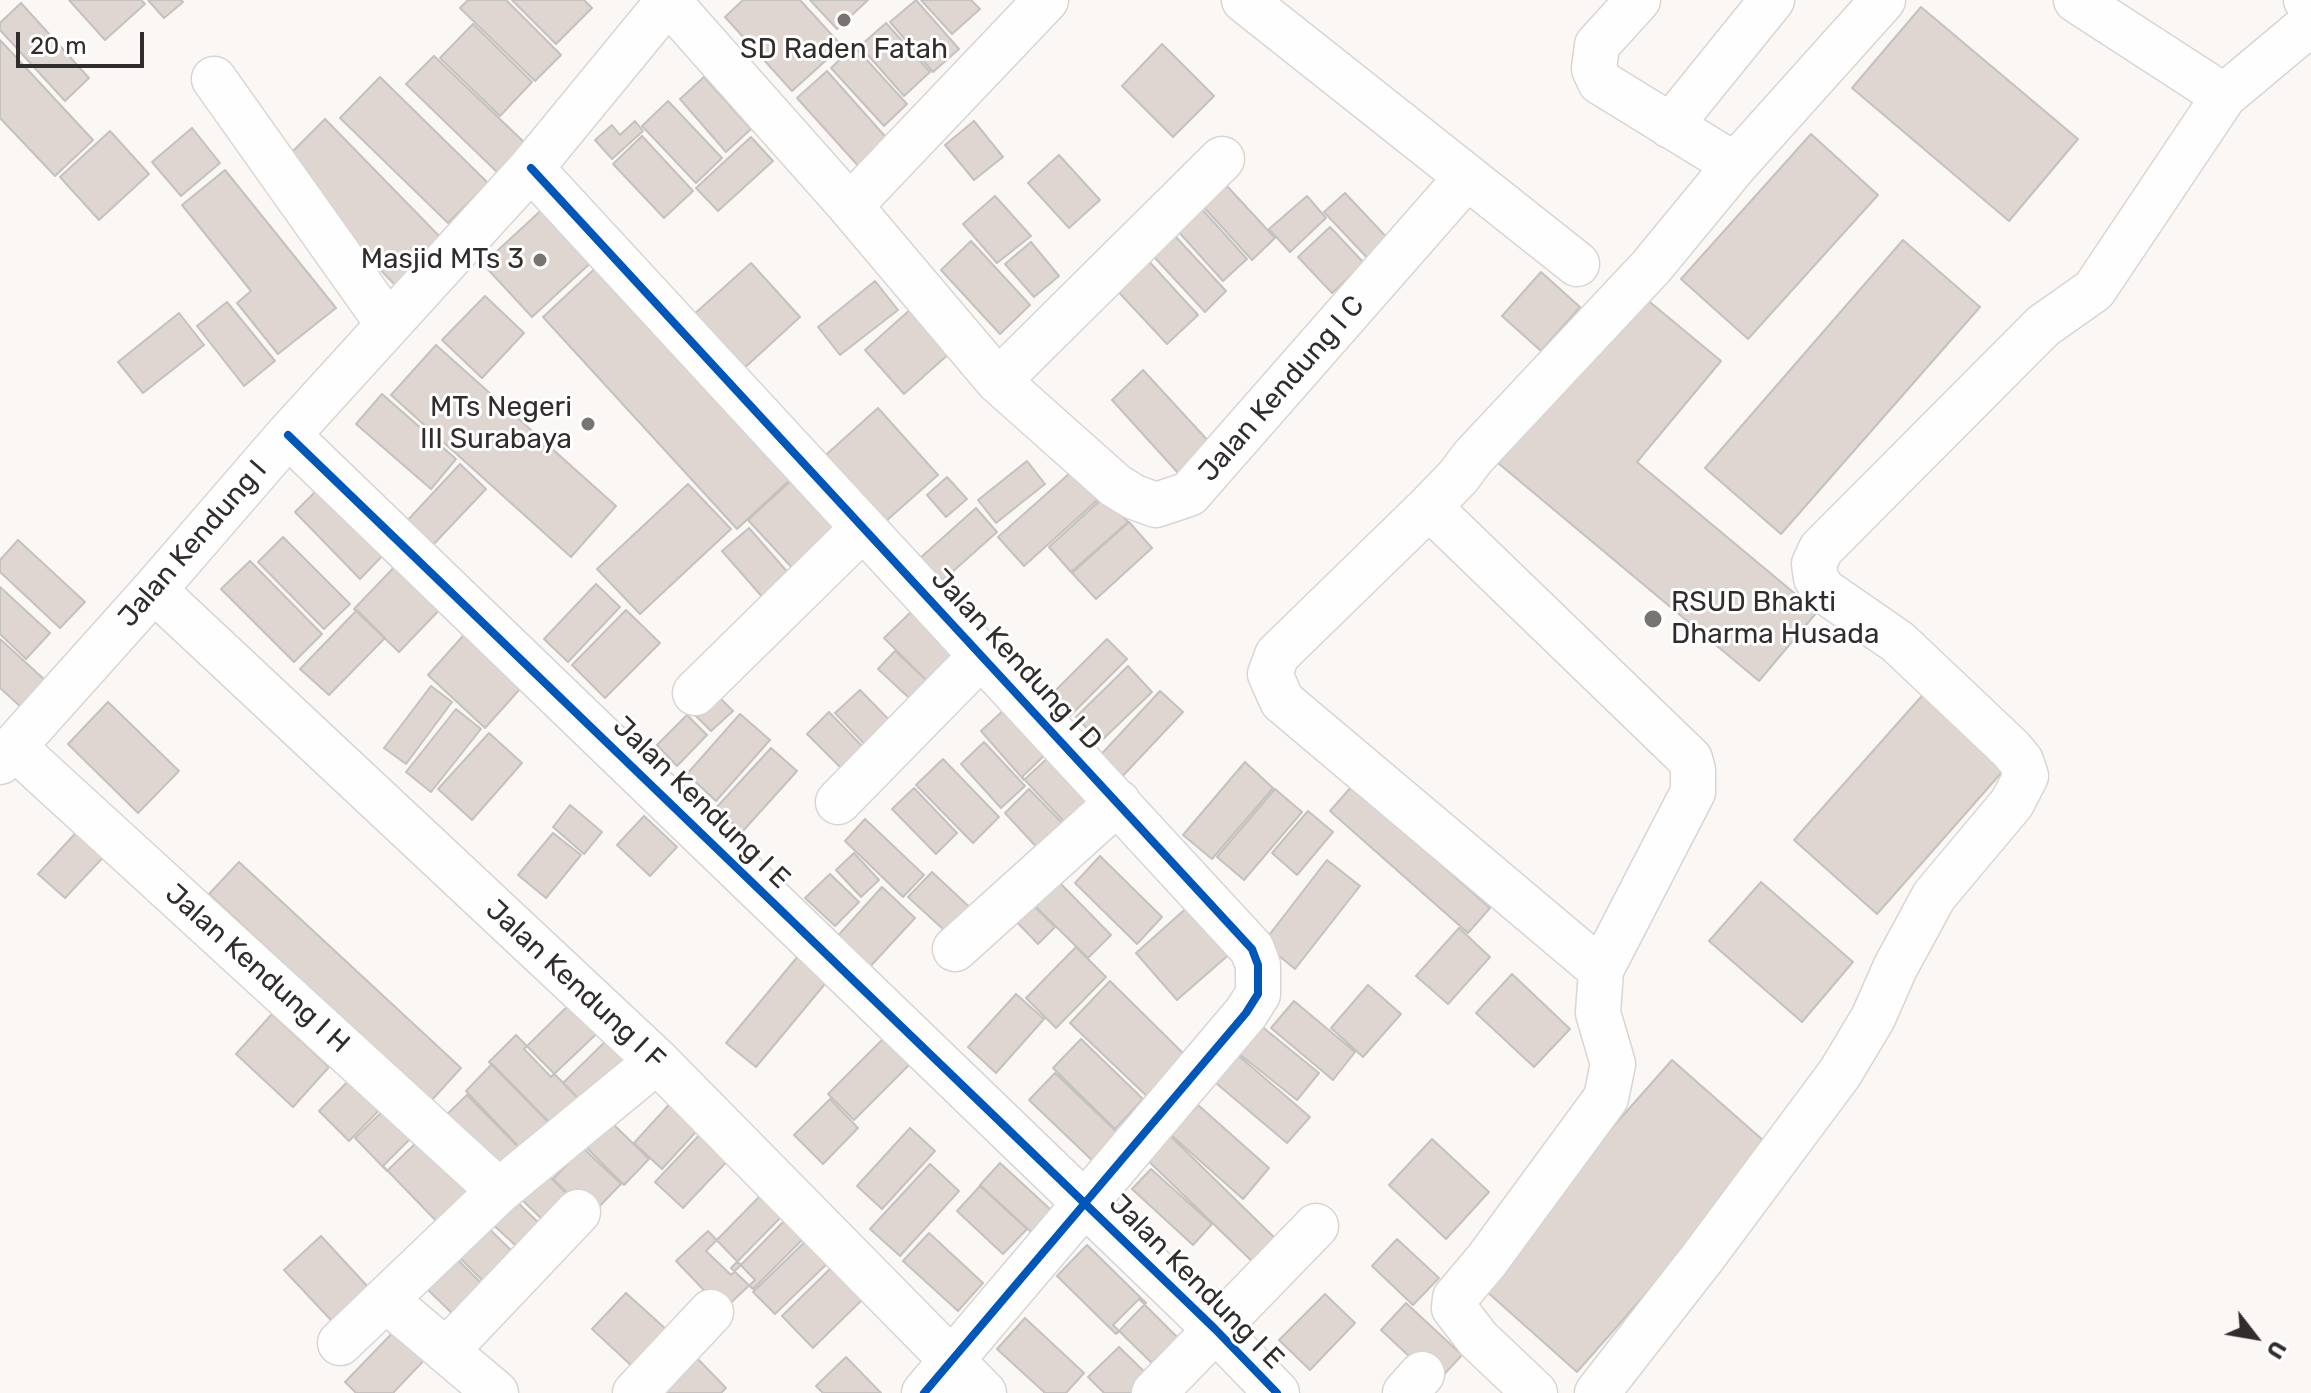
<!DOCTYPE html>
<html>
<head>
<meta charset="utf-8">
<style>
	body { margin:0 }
	#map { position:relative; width:2311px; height:1393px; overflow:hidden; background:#fbf7f5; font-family:Rubik,sans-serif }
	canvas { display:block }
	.north { position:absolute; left:2215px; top:1297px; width:80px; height:80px; -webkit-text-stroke:6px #fff; paint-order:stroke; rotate:121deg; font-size:22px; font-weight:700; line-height:32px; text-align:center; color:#302d2c }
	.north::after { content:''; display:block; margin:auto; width:28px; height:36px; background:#302d2c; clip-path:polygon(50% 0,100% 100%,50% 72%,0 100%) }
	.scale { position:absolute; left:16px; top:32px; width:128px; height:36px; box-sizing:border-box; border:4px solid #302d2c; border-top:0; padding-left:10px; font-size:24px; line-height:28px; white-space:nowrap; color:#302d2c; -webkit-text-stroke:6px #fff; paint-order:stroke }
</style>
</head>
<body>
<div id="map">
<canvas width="2311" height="1393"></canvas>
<div class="north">U</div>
<div class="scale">20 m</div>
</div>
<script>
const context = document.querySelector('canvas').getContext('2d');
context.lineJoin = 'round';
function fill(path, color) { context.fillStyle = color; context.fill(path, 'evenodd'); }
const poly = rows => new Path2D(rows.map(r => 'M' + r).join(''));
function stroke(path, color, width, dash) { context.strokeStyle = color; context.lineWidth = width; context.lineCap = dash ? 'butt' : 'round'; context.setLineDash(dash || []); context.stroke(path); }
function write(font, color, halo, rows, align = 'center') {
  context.font = font + ' Rubik,sans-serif'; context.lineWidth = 6; context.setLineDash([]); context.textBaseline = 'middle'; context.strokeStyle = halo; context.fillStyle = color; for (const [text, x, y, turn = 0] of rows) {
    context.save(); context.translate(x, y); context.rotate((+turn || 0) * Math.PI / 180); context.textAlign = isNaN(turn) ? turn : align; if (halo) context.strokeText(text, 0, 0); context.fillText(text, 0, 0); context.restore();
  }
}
const building = poly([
	[69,0,141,0,145,4,105,40,69,0],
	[148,0,181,0,183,2,164,18,148,0],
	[468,0,506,0,561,55,535,81,460,8,468,0],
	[512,0,584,0,592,8,556,44,512,0],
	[743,0,800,0,842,46,792,91,725,17,743,0],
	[810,0,868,0,837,29,810,0],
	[916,0,959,49,933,72,890,22,916,0],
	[921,0,971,0,980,9,952,34,921,0],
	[21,3,89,78,65,101,0,30,0,23,21,3],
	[1921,7,2078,139,2009,221,1852,88,1921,7],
	[886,23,930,72,904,96,860,46,886,23],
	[473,24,532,82,500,116,440,58,473,24],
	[0,40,93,140,55,176,0,118,0,40],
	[1162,44,1214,96,1173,137,1122,86,1162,44],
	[854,46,907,104,884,126,831,68,854,46],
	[434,56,527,145,499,174,406,84,434,56],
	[827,71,891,143,861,169,797,98,827,71],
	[380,77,488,183,448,223,340,118,380,77],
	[704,77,751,129,726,152,680,99,704,77],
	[668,101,722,158,696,183,642,126,668,101],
	[325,119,445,242,398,288,279,165,325,119],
	[635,121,643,131,612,159,595,140,612,125,620,135,635,121],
	[974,121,1003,157,974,180,945,145,974,121],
	[192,128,220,163,181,196,152,162,192,128],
	[110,131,149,174,99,220,60,177,110,131],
	[1811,134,1878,195,1748,339,1681,279,1811,134],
	[642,136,693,191,664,218,613,164,642,136],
	[751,137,773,161,718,211,696,188,751,137],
	[1059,155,1100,200,1069,228,1028,183,1059,155],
	[225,170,336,308,278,354,237,303,251,291,182,205,225,170],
	[1214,172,1275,238,1252,260,1191,193,1214,172],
	[1345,193,1393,244,1372,263,1324,212,1345,193],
	[995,196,1031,236,997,263,963,224,995,196],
	[1307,196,1326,218,1290,252,1269,229,1307,196],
	[1191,197,1247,259,1223,281,1167,219,1191,197],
	[548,204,597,257,532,317,483,264,548,204],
	[1163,223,1226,291,1205,312,1142,244,1163,223],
	[1330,227,1364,263,1332,293,1298,257,1330,227],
	[1903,240,1980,307,1781,534,1705,468,1903,240],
	[971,241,1030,305,1000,334,941,270,971,241],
	[1031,242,1059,276,1034,297,1005,264,1031,242],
	[1144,256,1198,315,1167,344,1112,285,1144,256],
	[601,263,796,474,737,529,543,317,601,263],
	[751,263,800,317,740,372,691,317,751,263],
	[1541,272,1580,307,1541,351,1502,316,1541,272],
	[875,281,898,310,840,355,818,327,875,281],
	[1639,293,1721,361,1637,462,1817,612,1759,681,1498,463,1639,293],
	[485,296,524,333,482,378,442,340,485,296],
	[227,302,275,361,244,386,197,326,227,302],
	[912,308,951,352,904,394,865,350,912,308],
	[179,313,204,345,143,393,118,362,179,313],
	[436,345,616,506,571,557,391,395,436,345],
	[1143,370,1211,444,1179,474,1112,400,1143,370],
	[382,394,456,459,431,489,356,424,382,394],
	[878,408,938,475,877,529,818,462,878,408],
	[1027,461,1045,484,996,523,978,500,1027,461],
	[460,464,486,489,431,547,406,522,460,464],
	[1079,465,1104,494,1024,566,998,537,1079,465],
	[795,477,842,529,796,572,748,520,795,477],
	[947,477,967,499,946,517,927,495,947,477],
	[324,483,389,549,360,579,295,512,324,483],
	[688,484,731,529,640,614,597,569,688,484],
	[1105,496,1128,522,1071,572,1049,547,1105,496],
	[976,508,997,532,940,583,919,559,976,508],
	[1129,522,1152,548,1096,599,1072,573,1129,522],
	[749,528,797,583,771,607,722,551,749,528],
	[283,537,350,604,324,629,258,562,283,537],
	[18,540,85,602,60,628,0,572,0,560,18,540],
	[403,558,448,601,399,652,354,609,403,558],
	[250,561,322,634,294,662,221,589,250,561],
	[596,584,620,607,568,662,544,639,596,584],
	[0,587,50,633,26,659,0,634,0,587],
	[357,610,385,638,329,695,300,669,357,610],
	[626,610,660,643,605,698,572,665,626,610],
	[912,611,962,661,935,689,884,638,912,611],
	[471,627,529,679,485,728,428,675,471,627],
	[0,639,46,681,22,708,0,688,0,639],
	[1107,639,1127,659,1070,716,1050,696,1107,639],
	[895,651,939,692,922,710,878,669,895,651],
	[1128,666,1152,692,1100,742,1076,717,1128,666],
	[431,686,452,702,406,764,384,748,431,686],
	[709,687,733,711,711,731,688,708,709,687],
	[1928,689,2010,763,1877,914,1794,840,1928,689],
	[860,690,899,730,874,754,835,713,860,690],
	[1160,691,1183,712,1117,782,1095,761,1160,691],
	[108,702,179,771,138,813,68,744,108,702],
	[1007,707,1051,755,1024,780,981,731,1007,707],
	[456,709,481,729,431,792,406,772,456,709],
	[829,712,862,746,841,768,807,734,829,712],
	[740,714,770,740,716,801,687,774,740,714],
	[687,715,707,735,677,766,657,745,687,715],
	[489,733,522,763,472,820,438,789,489,733],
	[984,742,1025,786,1001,808,961,764,984,742],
	[771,748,797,771,742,832,716,808,771,748],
	[1049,751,1099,805,1072,830,1022,777,1049,751],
	[943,759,999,817,973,843,916,785,943,759],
	[1245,762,1273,788,1212,859,1183,835,1245,762],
	[1352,786,1490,908,1468,933,1330,811,1352,786],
	[914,788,957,833,936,854,892,809,914,788],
	[1029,789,1067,828,1042,853,1005,813,1029,789],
	[1275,789,1302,812,1244,880,1217,857,1275,789],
	[570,805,602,832,584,854,553,827,570,805],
	[1308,811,1333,832,1297,875,1272,853,1308,811],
	[644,816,677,847,650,876,617,845,644,816],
	[865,819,924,875,903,897,845,841,865,819],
	[83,825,110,850,65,898,38,874,83,825],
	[553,833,581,855,546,898,518,875,553,833],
	[854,853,879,880,861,897,836,870,854,853],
	[1100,856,1162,917,1137,944,1075,883,1100,856],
	[1327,860,1360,886,1295,969,1263,943,1327,860],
	[239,862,461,1068,431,1101,209,894,239,862],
	[932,872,979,916,956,941,908,897,932,872],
	[830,874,859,902,835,926,805,898,830,874],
	[1055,878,1111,935,1088,958,1031,902,1055,878],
	[1761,882,1853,962,1802,1022,1709,941,1761,882],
	[882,887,915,918,867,970,835,939,882,887],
	[1027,899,1055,927,1038,944,1010,915,1027,899],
	[1191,904,1233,951,1177,1000,1136,953,1191,904],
	[1459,928,1490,957,1448,1004,1416,976,1459,928],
	[1076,947,1106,977,1056,1028,1026,998,1076,947],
	[804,949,834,973,756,1067,726,1043,804,949],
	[1512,974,1570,1029,1534,1067,1476,1013,1512,974],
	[1110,981,1191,1061,1152,1101,1070,1023,1110,981],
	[1368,985,1401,1014,1363,1057,1331,1028,1368,985],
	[582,992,610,1021,551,1077,524,1049,582,992],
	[1016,994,1044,1019,996,1073,968,1047,1016,994],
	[1294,1001,1355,1052,1333,1080,1271,1028,1294,1001],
	[272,1014,329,1067,293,1107,236,1054,272,1014],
	[1260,1025,1319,1073,1297,1100,1238,1053,1260,1025],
	[618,1029,640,1052,585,1106,563,1083,618,1029],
	[891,1031,917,1057,854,1120,828,1094,891,1031],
	[516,1035,581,1101,553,1127,489,1062,516,1035],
	[1081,1039,1143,1099,1115,1129,1053,1068,1081,1039],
	[1233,1051,1310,1117,1287,1143,1210,1078,1233,1051],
	[1672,1060,1773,1149,1577,1372,1476,1282,1672,1060],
	[492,1064,553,1126,525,1153,466,1091,492,1064],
	[359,1070,389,1100,349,1141,319,1111,359,1070],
	[1055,1073,1123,1138,1097,1165,1029,1100,1055,1073],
	[467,1095,527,1156,499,1184,439,1122,467,1095],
	[676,1097,704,1123,662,1169,634,1143,676,1097],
	[830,1099,858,1128,823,1164,794,1135,830,1099],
	[389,1105,421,1138,387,1171,355,1138,389,1105],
	[1198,1105,1269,1168,1243,1199,1171,1135,1198,1105],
	[610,1121,649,1159,624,1185,586,1147,610,1121],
	[1157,1123,1283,1246,1261,1270,1134,1147,1157,1123],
	[910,1128,935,1151,882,1209,857,1186,910,1128],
	[705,1129,733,1155,683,1208,655,1182,705,1129],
	[419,1130,481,1193,444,1229,383,1166,419,1130],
	[1432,1139,1489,1192,1446,1239,1389,1185,1432,1139],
	[583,1148,621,1184,591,1215,553,1179,583,1148],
	[1000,1163,1051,1210,1031,1232,980,1185,1000,1163],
	[930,1164,959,1191,900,1256,870,1229,930,1164],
	[539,1166,575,1202,550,1227,514,1192,539,1166],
	[1151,1169,1212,1224,1193,1245,1132,1189,1151,1169],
	[980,1186,1027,1229,1003,1254,957,1211,980,1186],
	[763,1193,788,1217,731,1275,706,1251,763,1193],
	[509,1194,551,1235,529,1258,486,1218,509,1194],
	[783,1215,805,1237,753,1289,731,1268,783,1215],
	[480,1220,521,1260,492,1290,451,1249,480,1220],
	[708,1231,755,1280,723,1310,676,1261,708,1231],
	[929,1233,983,1283,958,1311,903,1261,929,1233],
	[321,1236,381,1301,345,1335,284,1270,321,1236],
	[811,1236,833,1258,775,1314,753,1292,811,1236],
	[1397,1239,1439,1278,1413,1305,1372,1266,1397,1239],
	[1087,1245,1146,1303,1116,1334,1057,1276,1087,1245],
	[453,1255,492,1294,463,1324,423,1285,453,1255],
	[838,1261,869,1293,813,1348,782,1316,838,1261],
	[626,1293,668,1331,634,1368,592,1329,626,1293],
	[1325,1294,1355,1323,1310,1370,1279,1340,1325,1294],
	[1139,1299,1188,1348,1163,1374,1113,1325,1139,1299],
	[1406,1303,1462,1355,1437,1382,1381,1330,1406,1303],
	[1025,1318,1084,1373,1066,1393,1045,1393,997,1349,1025,1318],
	[402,1323,431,1353,393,1393,356,1393,345,1382,402,1323],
	[1119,1347,1157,1384,1149,1393,1104,1393,1088,1377,1119,1347],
	[690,1351,726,1388,721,1393,654,1393,690,1351],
	[846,1357,881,1393,823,1393,816,1386,846,1357]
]);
fill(building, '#dfd5d1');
stroke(building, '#c4c1bf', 2);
const minor = poly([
	[1244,0,1577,264],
	[2076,0,2224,96,2311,23],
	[668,1,850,206,998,381,1116,486,1134,497,1156,505,1189,494,1467,177],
	[214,79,388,324],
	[1670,126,1772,0],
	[1735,165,1883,0],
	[531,168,1252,949,1258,965,1258,994,1246,1013,924,1393],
	[850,206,1046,0],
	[998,381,1222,159],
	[288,435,1215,1329,1277,1393],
	[1429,507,1690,759,1693,770,1693,792,1601,970,1598,1013,1613,1064,1606,1098,1487,1260,1455,1298,1454,1308,1478,1339,1535,1393],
	[154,590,657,1061,984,1393],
	[695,693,863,528],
	[15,748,499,1191],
	[0,762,154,590,288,435,531,168,669,0],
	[838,802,982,655],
	[955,949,1118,802],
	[1601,970,1282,701,1270,674,1277,655,1429,507,1458,477,1473,457,1651,267,1735,165,1600,82,1594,69,1597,45,1638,0],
	[386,1300,496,1393],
	[340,1343,499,1191,657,1061],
	[446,1351,578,1212],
	[635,1393,711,1312],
	[1154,1393,1316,1226],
	[1405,1393,1422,1374],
	[1597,1393,1703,1257,1840,1073,1873,1018,1895,968,1934,896,2012,803,2026,776,2021,761,2011,749,1898,642,1823,590,1816,578,1814,564,1821,549,2043,326,2094,290,2224,96]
]);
const major = poly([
	[2306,0,2311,3]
]);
stroke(minor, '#d8d5d3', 47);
stroke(major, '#d8d5d3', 47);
stroke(minor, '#fefefe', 44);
stroke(major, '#fefefe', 44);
stroke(poly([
	[531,168,1252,949,1258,965,1258,994,1246,1013,924,1393],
	[288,435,1215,1329,1277,1393]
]), '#0057b8', 8);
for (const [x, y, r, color] of [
	[844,20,8,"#777472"],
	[540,260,8,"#777472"],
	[588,424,8,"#777472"],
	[1653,619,10,"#777472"]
]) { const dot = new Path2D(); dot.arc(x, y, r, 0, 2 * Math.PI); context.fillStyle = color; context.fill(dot); stroke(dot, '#fff', 3); }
write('28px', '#302d2c', '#fff', [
	["SD Raden Fatah",844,50,"center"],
	["Masjid MTs 3",524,260],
	["MTs Negeri",572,408],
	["III Surabaya",572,440],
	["RSUD Bhakti",1671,603,"left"],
	["Dharma Husada",1671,635,"left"]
], 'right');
write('28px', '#302d2c', '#fff', [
	["Jalan Kendung I C",1282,389,-49],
	["Jalan Kendung I",193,544,-49],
	["Jalan Kendung I D",1016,660,47],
	["Jalan Kendung I E",701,803,44],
	["Jalan Kendung I H",257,969,42],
	["Jalan Kendung I F",575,985,43],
	["Jalan Kendung I E",1196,1282,45]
]);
</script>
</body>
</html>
